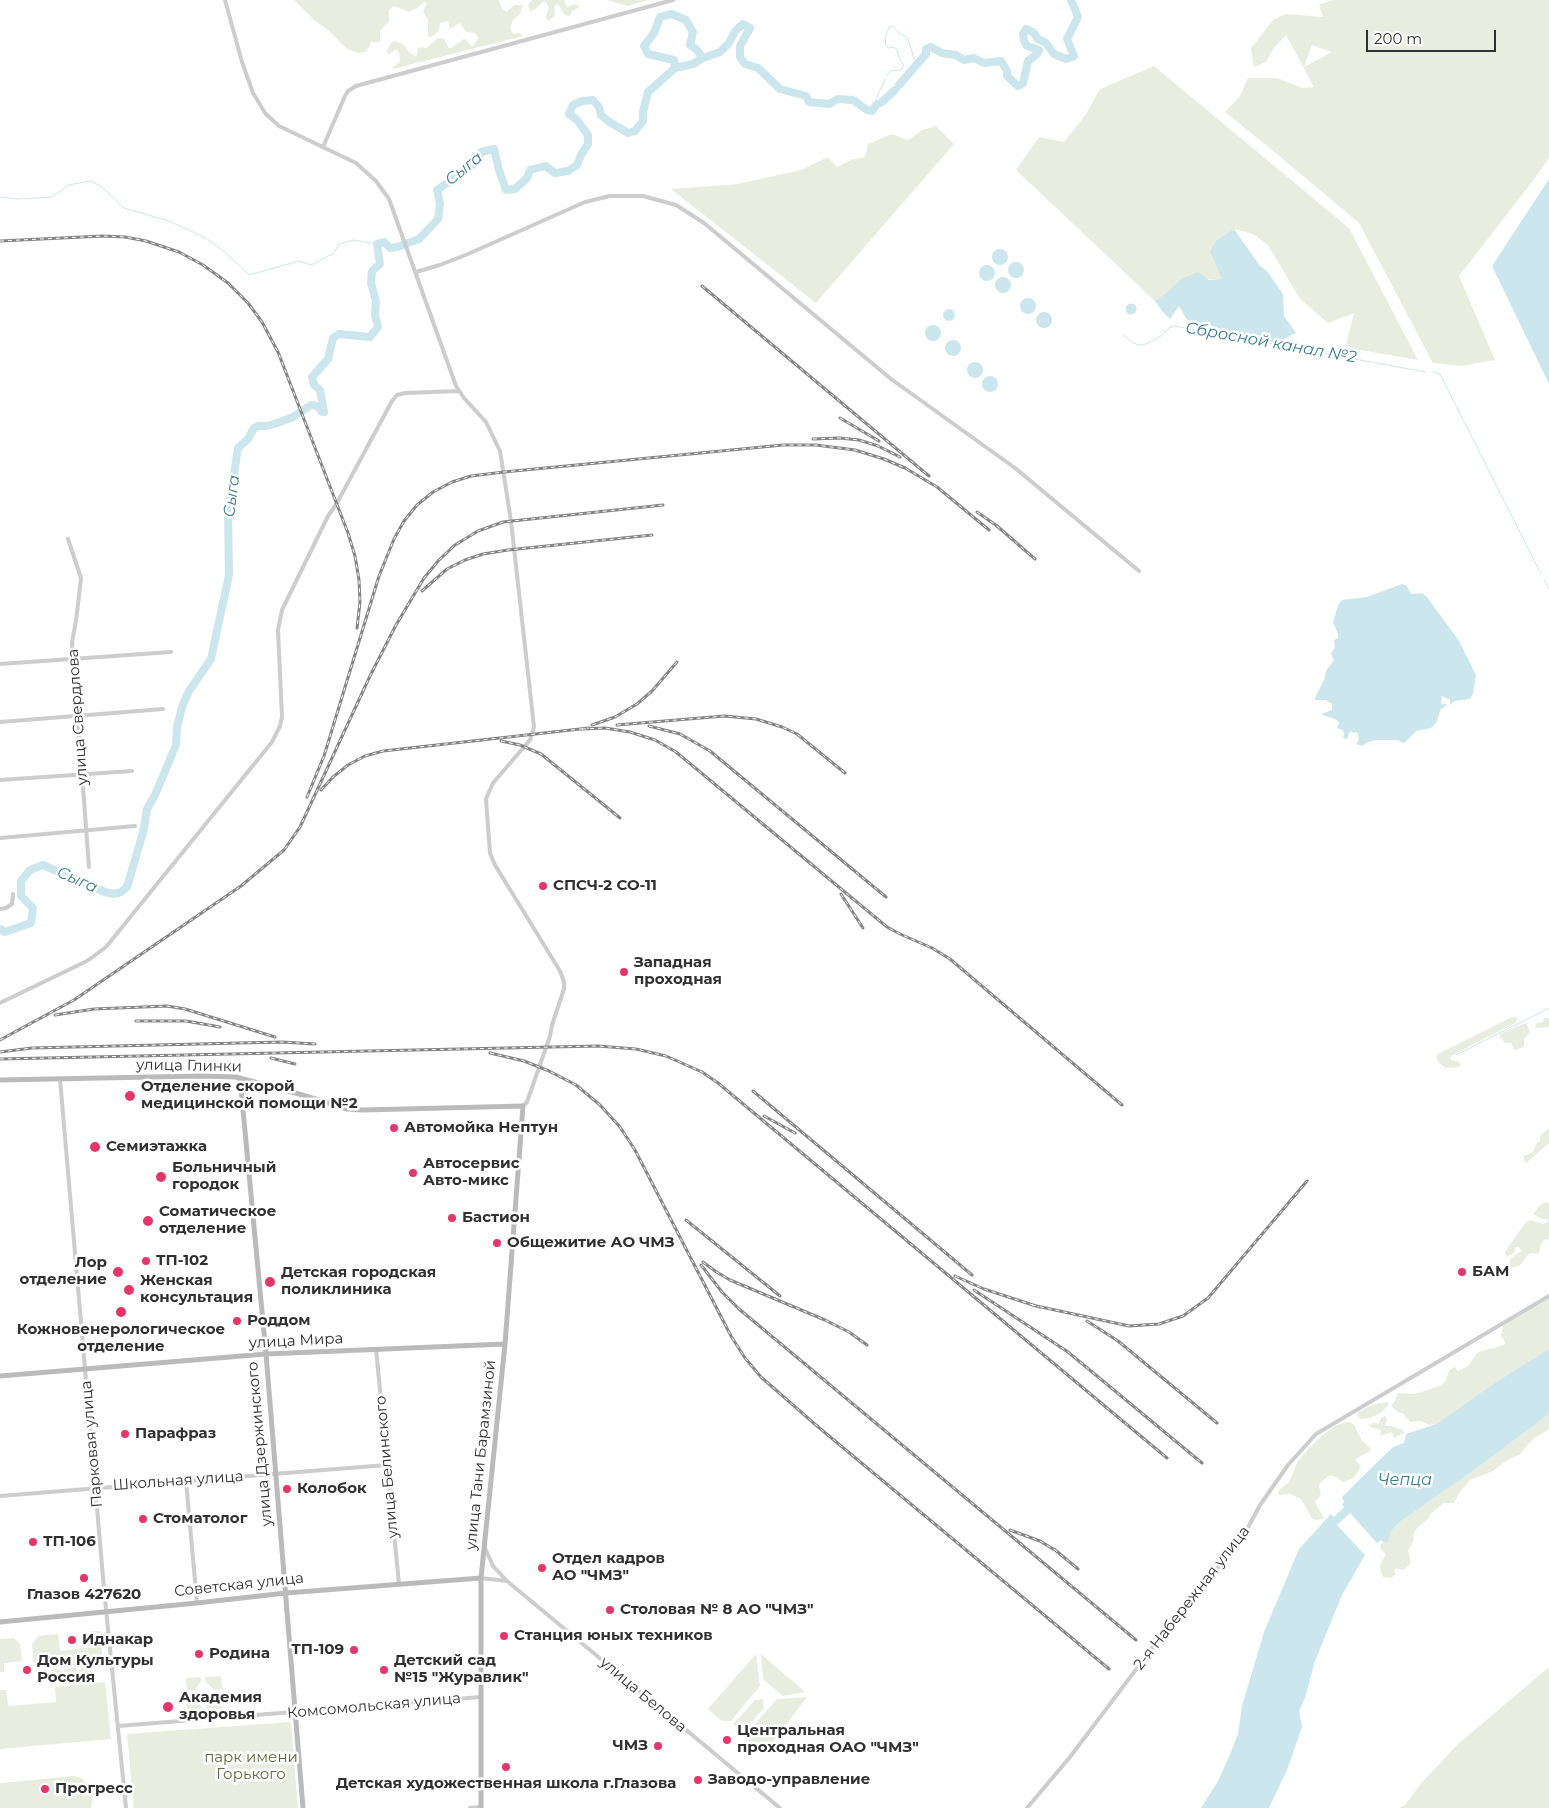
<!DOCTYPE html>
<html>
<head>
<meta charset="utf-8">
<style>
	body { margin:0 }
	#map { position:relative; width:1549px; height:1808px; overflow:hidden; background:#fff; font-family:Montserrat,sans-serif }
	canvas { display:block }
	.scale { position:absolute; left:1366px; top:30px; width:130px; height:22px; box-sizing:border-box; border:2px solid #303030; border-top:0; padding-left:6px; font-size:15px; line-height:18px; white-space:nowrap; color:#303030; -webkit-text-stroke:4px #fff; paint-order:stroke }
</style>
</head>
<body>
<div id="map">
<canvas width="1549" height="1808"></canvas>
<div class="scale">200 m</div>
</div>
<script>
const context = document.querySelector('canvas').getContext('2d');
context.lineJoin = 'round';
function fill(path, color) { context.fillStyle = color; context.fill(path, 'evenodd'); }
const poly = rows => new Path2D(rows.map(r => 'M' + r).join(''));
function stroke(path, color, width, dash) { context.strokeStyle = color; context.lineWidth = width; context.lineCap = dash ? 'butt' : 'round'; context.setLineDash(dash || []); context.stroke(path); }
function write(font, color, halo, rows, align = 'center') {
  context.font = font + ' Montserrat,sans-serif'; context.lineWidth = 5; context.setLineDash([]); context.textBaseline = 'middle'; context.strokeStyle = halo; context.fillStyle = color; for (const [text, x, y, turn = 0] of rows) {
    context.save(); context.translate(x, y); context.rotate((+turn || 0) * Math.PI / 180); context.textAlign = isNaN(turn) ? turn : align; if (halo) context.strokeText(text, 0, 0); context.fillText(text, 0, 0); context.restore();
  }
}
fill(poly([
	[294,0,499,0,502,9,506,12,514,5,523,5,520,14,513,20,510,28,513,34,520,33,523,36,393,69,393,67,400,62,399,52,396,49,389,54,386,52,391,43,395,41,403,44,410,53,415,56,417,55,418,48,422,47,424,48,426,48,438,38,444,39,449,48,451,48,464,39,466,39,470,45,472,46,479,38,475,33,466,32,460,23,450,29,448,21,440,23,439,30,433,36,428,37,428,20,423,11,427,3,424,2,417,8,409,12,394,6,389,10,389,21,380,31,380,42,371,42,367,51,359,53,347,49,327,29,314,20],
	[532,0,564,0,567,7,575,4,579,6,578,8,572,11,570,16,568,16,564,14,559,5,557,4,555,5,554,17,548,21,546,17,549,7,546,2,544,1,534,10,530,11,528,5],
	[606,0,648,0,628,6],
	[1333,0,1549,0,1549,158,1535,178,1459,276,1495,360,1461,366,1433,363,1359,223,1272,150,1225,112,1240,96,1248,78,1277,78,1302,88,1314,87,1286,35,1273,49,1266,62,1254,67,1251,48,1273,20,1285,14,1323,17,1319,5],
	[1312,45,1332,52,1304,67],
	[1154,66,1349,228,1418,360,1355,349,1346,345,1354,313,1328,323,1300,299,1268,245,1253,234,1235,229,1217,240,1222,279,1180,280,1166,293,1155,301,1016,170,1039,137,1064,142,1086,114,1100,89],
	[936,126,954,144,816,303,671,189,738,184,801,170,828,157,837,167,851,160,865,157,868,144,892,134,908,140,922,130],
	[1516,1017,1517,1020,1515,1023,1451,1056,1450,1059,1459,1062,1461,1065,1459,1067,1446,1068,1438,1062,1436,1056,1438,1054,1510,1018],
	[1544,1018,1549,1018,1549,1027,1535,1028,1537,1023,1543,1022],
	[1526,1023,1530,1032,1524,1039,1524,1047,1514,1050,1511,1043,1504,1043,1503,1039,1500,1038,1500,1035,1506,1031],
	[1549,1128,1549,1143,1526,1163,1524,1160,1524,1156,1533,1152,1537,1143,1540,1141,1540,1136],
	[1545,1202,1549,1203,1549,1239,1544,1240,1541,1244,1539,1254,1530,1253,1519,1266,1510,1268,1509,1264,1511,1258,1521,1251,1519,1247,1516,1247,1514,1253,1506,1257,1505,1252,1526,1222,1531,1220,1543,1224,1548,1222,1547,1219,1542,1219,1533,1214,1540,1205],
	[1549,1296,1549,1349,1543,1353,1496,1382,1436,1424,1429,1425,1421,1421,1410,1422,1403,1413,1398,1412,1392,1407,1392,1404,1395,1401,1398,1393,1415,1394,1437,1387,1445,1382,1449,1371,1453,1368,1455,1367,1458,1371,1468,1366,1478,1352,1504,1345,1505,1343,1501,1335,1504,1322],
	[1387,1402,1389,1403,1388,1405,1381,1413,1370,1418,1360,1419,1357,1415,1358,1412,1372,1405],
	[1549,1414,1549,1429,1533,1439,1519,1455,1509,1459,1493,1471,1470,1480,1459,1493,1454,1503,1444,1503,1430,1514,1429,1518,1417,1528,1414,1533,1413,1542,1408,1550,1411,1563,1409,1565,1403,1570,1396,1568,1394,1571,1396,1574,1391,1578,1383,1577,1380,1568,1382,1561,1386,1554,1381,1549,1380,1546,1383,1542,1385,1543,1391,1531,1401,1521,1481,1465],
	[1385,1416,1387,1419,1385,1425,1386,1426,1391,1426,1403,1430,1404,1433,1394,1438,1392,1432,1380,1436,1381,1430,1370,1427,1370,1425,1373,1422,1379,1424,1381,1418],
	[1346,1422,1350,1422,1354,1425,1362,1441,1370,1447,1371,1451,1357,1458,1356,1460,1361,1467,1353,1478,1343,1482,1334,1476,1330,1475,1321,1482,1319,1486,1321,1495,1315,1502,1324,1519,1315,1520,1312,1518,1301,1499,1290,1494,1279,1495,1278,1493,1279,1490,1289,1482,1297,1463,1309,1448,1323,1435,1335,1426],
	[91,1631,100,1631,103,1663,53,1668,52,1662,34,1663,32,1644,38,1636,58,1634,60,1651,92,1647],
	[14,1638,20,1644,22,1661,4,1663,4,1672,0,1672,0,1639],
	[756,1654,760,1686,731,1721,722,1721,708,1709],
	[761,1654,805,1692,783,1696,763,1679],
	[91,1667,93,1671,91,1675,82,1676,80,1674,79,1670,81,1668],
	[1549,1667,1549,1808,1399,1808,1405,1805,1423,1781,1458,1744],
	[76,1668,78,1674,77,1676,67,1677,65,1675,64,1671,66,1669],
	[60,1669,63,1675,61,1678,51,1679,49,1675,51,1670],
	[221,1676,222,1689,214,1690,206,1682,205,1677],
	[201,1677,201,1681,195,1690,187,1691,186,1678],
	[105,1682,111,1739,0,1749,0,1690,6,1690,8,1706,56,1702,55,1687],
	[214,1697,222,1697,222,1710,207,1710,207,1705],
	[807,1697,763,1755,747,1741,746,1734,777,1699],
	[194,1699,202,1707,202,1711,187,1713,186,1700],
	[763,1699,764,1708,743,1732,733,1724,755,1700],
	[291,1722,298,1808,134,1808,127,1734],
	[74,1776,81,1778,87,1784,93,1794,91,1808,0,1808,0,1785,1,1783]
]), '#e9eddf');
fill(poly([
	[1549,179,1549,384,1492,266],
	[1234,229,1260,266,1267,271,1283,294,1284,316,1296,333,1276,343,1187,320,1179,306,1170,319,1162,311,1155,301,1166,293,1180,280,1198,272,1209,280,1222,279,1210,251,1217,240],
	'992 257a8 8 0 1 1 16 0a8 8 0 1 1-16 0Z',
	'1008 270a8 8 0 1 1 16 0a8 8 0 1 1-16 0Z',
	'979 273a8 8 0 1 1 16 0a8 8 0 1 1-16 0Z',
	'995 285a8 8 0 1 1 16 0a8 8 0 1 1-16 0Z',
	'1020 306a8 8 0 1 1 16 0a8 8 0 1 1-16 0Z',
	'1125.5 309a5.5 5.5 0 1 1 11 0a5.5 5.5 0 1 1-11 0Z',
	'943 315a6 6 0 1 1 12 0a6 6 0 1 1-12 0Z',
	'1036 320a8 8 0 1 1 16 0a8 8 0 1 1-16 0Z',
	'925 333a8 8 0 1 1 16 0a8 8 0 1 1-16 0Z',
	'945 348a8 8 0 1 1 16 0a8 8 0 1 1-16 0Z',
	'967 370a8 8 0 1 1 16 0a8 8 0 1 1-16 0Z',
	'982 384a8 8 0 1 1 16 0a8 8 0 1 1-16 0Z',
	[1402,584,1407,586,1411,594,1422,593,1427,597,1459,641,1476,675,1473,694,1470,699,1455,701,1450,705,1450,700,1442,696,1441,703,1443,705,1445,703,1447,705,1441,709,1436,723,1431,728,1416,731,1404,743,1397,740,1377,740,1368,742,1362,746,1356,744,1359,740,1357,732,1354,733,1351,731,1348,735,1348,738,1345,739,1343,738,1344,734,1343,730,1337,728,1339,723,1337,720,1321,714,1332,710,1332,704,1326,700,1314,700,1324,680,1326,671,1334,660,1331,654,1335,647,1334,640,1338,638,1338,634,1333,622,1334,618,1339,603,1342,600,1367,597],
	[1549,1349,1549,1414,1481,1465,1401,1521,1391,1531,1388,1542,1385,1543,1381,1540,1377,1543,1350,1513,1337,1525,1365,1555,1342,1595,1315,1661,1305,1698,1299,1711,1302,1727,1287,1770,1269,1808,1201,1808,1218,1781,1229,1757,1238,1734,1242,1706,1264,1632,1299,1549,1328,1517,1331,1514,1334,1517,1344,1507,1342,1504,1344,1502,1342,1497,1355,1484,1393,1447,1404,1443,1406,1434,1436,1424,1496,1382]
]), '#cbe6ec');
stroke(poly([
	[886,76,891,71,901,70,904,65,900,60,897,50,894,47,888,48,886,46,885,37,889,27,893,26,899,33,908,38,914,59,919,61],
	[876,105,876,99,885,79],
	[0,197,17,199,52,197,69,185,90,181,101,186,124,208,169,221,206,238,226,253,249,275,299,261,311,265,334,253,339,244,354,240,377,244],
	[1123,335,1133,343,1139,345,1146,344,1161,336,1169,328,1175,326,1425,372],
	[1433,372,1440,374,1541,574],
	[1544,580,1549,589],
	[1456,1055,1549,1008]
]), '#cbe6ec', 1);
stroke(poly([
	[675,68,674,60,648,54,644,46,654,33,660,17,672,14,686,20,693,32,690,45,696,49,703,58],
	[899,85,926,54,926,49,931,47,942,53,956,55,964,60,974,58,984,63,1001,61,1007,71,1007,76,1018,86,1023,83,1028,61,1037,54,1039,50,1027,46,1024,41,1023,34,1026,29,1033,32,1038,39,1046,43,1054,54,1066,59,1074,56,1067,39,1078,17,1071,0],
	[0,929,5,932,31,923,33,908,21,896,21,881,30,870,43,865,105,892,114,894,121,892,127,887,143,833,147,809,155,795,176,745,177,727,183,704,189,691,211,659,229,575,228,513,238,448,248,439,254,428,258,426,267,426,277,423,293,417,311,405,317,406,322,412,324,412,320,390,314,385,312,377,328,359,333,338,339,334,370,337,378,327,375,315,376,301,371,283,372,271,380,264,377,244,384,242,390,248,397,247,419,239,438,219,440,204,437,190,477,162,481,152,494,149,499,170,506,190,515,189,527,178,530,170,545,166,555,173,568,171,577,165,581,155,588,144,588,135,577,120,569,114,573,105,582,101,593,100,599,107,601,115,608,121,628,133,635,131,643,121,643,112,648,92,675,68,693,64,703,58,720,52,729,43,735,31,743,24,750,28,740,46,740,57,745,64,758,68,780,89,806,96,809,102,829,104,838,99,853,100,867,110,872,111,876,105,882,102,895,90]
]), '#cbe6ec', 8);
stroke(poly([
	[225,0,242,62,253,93,265,113,279,126,356,163,376,181,389,199,456,386,464,398,486,422,500,451,511,521,534,727,530,740,493,783,489,792,486,799,490,853,495,865,560,971,564,982,564,989,552,1025,550,1036,527,1102,523,1106],
	[323,147,345,96,348,91,356,86,673,0],
	[416,272,440,265,468,254,585,202,610,196,643,196,676,205,704,223,891,379,1015,468,1139,571],
	[68,539,81,578,76,621,72,642,89,867],
	[0,664,171,652],
	[0,722,163,709],
	[0,780,132,771],
	[0,838,135,826],
	[0,909,6,908,12,904,13,894],
	[0,1003,87,961,106,947,272,742,280,726,282,717,278,630,282,610,328,516,337,503,392,401,397,395,405,393,459,391],
	[60,1079,104,1589,126,1808],
	[376,1349,399,1584],
	[186,1481,197,1603],
	[0,1496,386,1465],
	[485,1548,493,1566,507,1581],
	[481,1578,507,1581,780,1808],
	[118,1726,481,1697],
	[470,1808,481,1807],
	[1027,1808,1070,1757,1159,1639,1243,1537,1260,1505,1288,1465,1316,1434,1549,1296]
]), '#cdcdcd', 4);
stroke(poly([
	[240,1078,266,1354,303,1808],
	[0,1080,201,1076,236,1077,299,1094,347,1109,363,1110,523,1106,505,1344,481,1578,481,1808],
	[0,1376,266,1354,505,1344],
	[0,1622,197,1603,286,1593,481,1578]
]), '#bababa', 5);
const rail = poly([
	[0,241,103,236,125,237,146,241,179,252,203,265,228,283,248,303,262,322,278,352,348,533,355,556,359,580,360,602,357,628],
	[702,286,929,476],
	[840,418,879,441],
	[813,439,840,438,859,440,878,446,900,457],
	[977,512,997,526,1035,559],
	[422,591,447,569,465,560,483,554,508,550,652,535],
	[592,725,615,717,637,704,652,691,677,662],
	[617,725,724,716,756,719,782,727,797,734,845,773],
	[649,726,680,734,710,751,886,897],
	[582,729,605,728,630,732,655,740,676,752,887,927,900,934,932,948,950,959,1122,1105],
	[501,741,520,745,541,754,620,818],
	[321,790,333,777,348,765,365,756,383,751,589,728],
	[307,797,324,756,379,576,394,539,404,521,417,505,433,492,452,482,471,476,504,472,783,445,816,445,855,450,884,459,905,468,937,487,989,530],
	[841,894,863,928],
	[55,1015,94,1009,167,1006,185,1009,275,1037],
	[136,1021,186,1021,220,1027],
	[0,1040,74,1000,241,886,284,850,300,827,370,676,396,625,424,578,439,560,455,545,478,531,503,522,663,505],
	[0,1052,32,1048,282,1042,315,1044],
	[490,1053,524,1061,549,1071,576,1085,600,1105,620,1127,635,1150,731,1336,745,1358,761,1377,817,1426,1109,1669],
	[271,1058,295,1064],
	[0,1059,598,1046,636,1049,666,1056,702,1072,718,1083,1167,1458],
	[753,1091,972,1275],
	[764,1116,795,1133],
	[686,1220,780,1296],
	[703,1262,715,1271,730,1280,825,1320,849,1332,867,1345],
	[701,1265,722,1292,739,1309,1136,1640],
	[955,1276,984,1289,1039,1307],
	[974,1290,1068,1352,1202,1463],
	[1032,1305,1129,1326,1159,1324,1183,1316,1208,1298,1307,1181],
	[1087,1321,1118,1341,1217,1423],
	[1010,1530,1040,1541,1058,1552],
	[1054,1549,1078,1569]
]);
stroke(rail, '#858585', 3);
stroke(rail, '#fff', 1, [4]);
for (const [x, y, r, color] of [
	[543,886,5,"#e43668"],
	[624,972,5,"#e43668"],
	[130,1096,6,"#e43668"],
	[394,1128,5,"#e43668"],
	[95,1147,6,"#e43668"],
	[413,1173,5,"#e43668"],
	[161,1177,6,"#e43668"],
	[452,1218,5,"#e43668"],
	[148,1221,6,"#e43668"],
	[497,1243,5,"#e43668"],
	[146,1261,5,"#e43668"],
	[118,1272,6,"#e43668"],
	[1462,1272,5,"#e43668"],
	[270,1282,6,"#e43668"],
	[129,1290,6,"#e43668"],
	[121,1312,6,"#e43668"],
	[237,1321,5,"#e43668"],
	[125,1434,5,"#e43668"],
	[287,1489,5,"#e43668"],
	[143,1519,5,"#e43668"],
	[33,1542,5,"#e43668"],
	[542,1568,5,"#e43668"],
	[84,1578,5,"#e43668"],
	[610,1610,5,"#e43668"],
	[504,1636,5,"#e43668"],
	[72,1640,5,"#e43668"],
	[354,1650,5,"#e43668"],
	[199,1654,5,"#e43668"],
	[27,1670,5,"#e43668"],
	[384,1670,5,"#e43668"],
	[168,1707,6,"#e43668"],
	[727,1740,5,"#e43668"],
	[658,1746,5,"#e43668"],
	[506,1767,5,"#e43668"],
	[698,1780,5,"#e43668"],
	[45,1789,5,"#e43668"]
]) { const dot = new Path2D(); dot.arc(x, y, r, 0, 2 * Math.PI); context.fillStyle = color; context.fill(dot); stroke(dot, '#fff', 2); }
write('15px', '#303030', '#fff', [
	["улица Свердлова",78,717,-94],
	["улица Глинки",189,1066,1],
	["улица Мира",296,1341,-3],
	["Парковая улица",92,1444,-95],
	["улица Дзержинского",260,1444,-95],
	["улица Тани Барамзиной",481,1455,-84],
	["улица Белинского",387,1467,-95],
	["Школьная улица",178,1481,-4],
	["Советская улица",239,1585,-6],
	["2-я Набережная улица",1192,1598,-52],
	["улица Белова",643,1695,40],
	["Комсомольская улица",374,1706,-5]
]);
write('bold 15px', '#303030', '#fff', [
	["СПСЧ-2 СО-11",553,886],
	["Западная",634,963],
	["проходная",634,980],
	["Отделение скорой",141,1087],
	["медицинской помощи №2",141,1104],
	["Автомойка Нептун",404,1128],
	["Семиэтажка",106,1147],
	["Автосервис",423,1164],
	["Авто-микс",423,1181],
	["Больничный",172,1168],
	["городок",172,1185],
	["Соматическое",159,1212],
	["отделение",159,1229],
	["Бастион",462,1218],
	["Общежитие АО ЧМЗ",507,1243],
	["ТП-102",156,1261],
	["Лор",107,1263,"right"],
	["отделение",107,1280,"right"],
	["БАМ",1472,1272],
	["Детская городская",281,1273],
	["поликлиника",281,1290],
	["Женская",140,1281],
	["консультация",140,1298],
	["Роддом",247,1321],
	["Кожновенерологическое",121,1330,"center"],
	["отделение",121,1347,"center"],
	["Парафраз",135,1434],
	["Колобок",297,1489],
	["Стоматолог",153,1519],
	["ТП-106",43,1542],
	["Отдел кадров",552,1559],
	["АО \"ЧМЗ\"",552,1576],
	["Глазов 427620",84,1595,"center"],
	["Столовая № 8 АО \"ЧМЗ\"",620,1610],
	["Станция юных техников",514,1636],
	["Иднакар",82,1640],
	["ТП-109",344,1650,"right"],
	["Родина",209,1654],
	["Дом Культуры",37,1661],
	["Россия",37,1678],
	["Детский сад",394,1661],
	["№15 \"Журавлик\"",394,1678],
	["Академия",179,1698],
	["здоровья",179,1715],
	["Центральная",737,1731],
	["проходная ОАО \"ЧМЗ\"",737,1748],
	["ЧМЗ",648,1746,"right"],
	["Заводо-управление",708,1780],
	["Детская художественная школа г.Глазова",506,1784,"center"],
	["Прогресс",55,1789]
], 'left');
write('15px', '#5d6c3d', '#fff', [
	["парк имени",251,1758],
	["Горького",251,1775]
]);
write('italic 16px', '#3c7e8c', '#fff', [
	["Сыга",464,169,-39],
	["Сбросной канал №2",1271,343,10],
	["Сыга",232,496,-83],
	["Сыга",77,880,24],
	["Чепца",1405,1480]
]);
</script>
</body>
</html>
